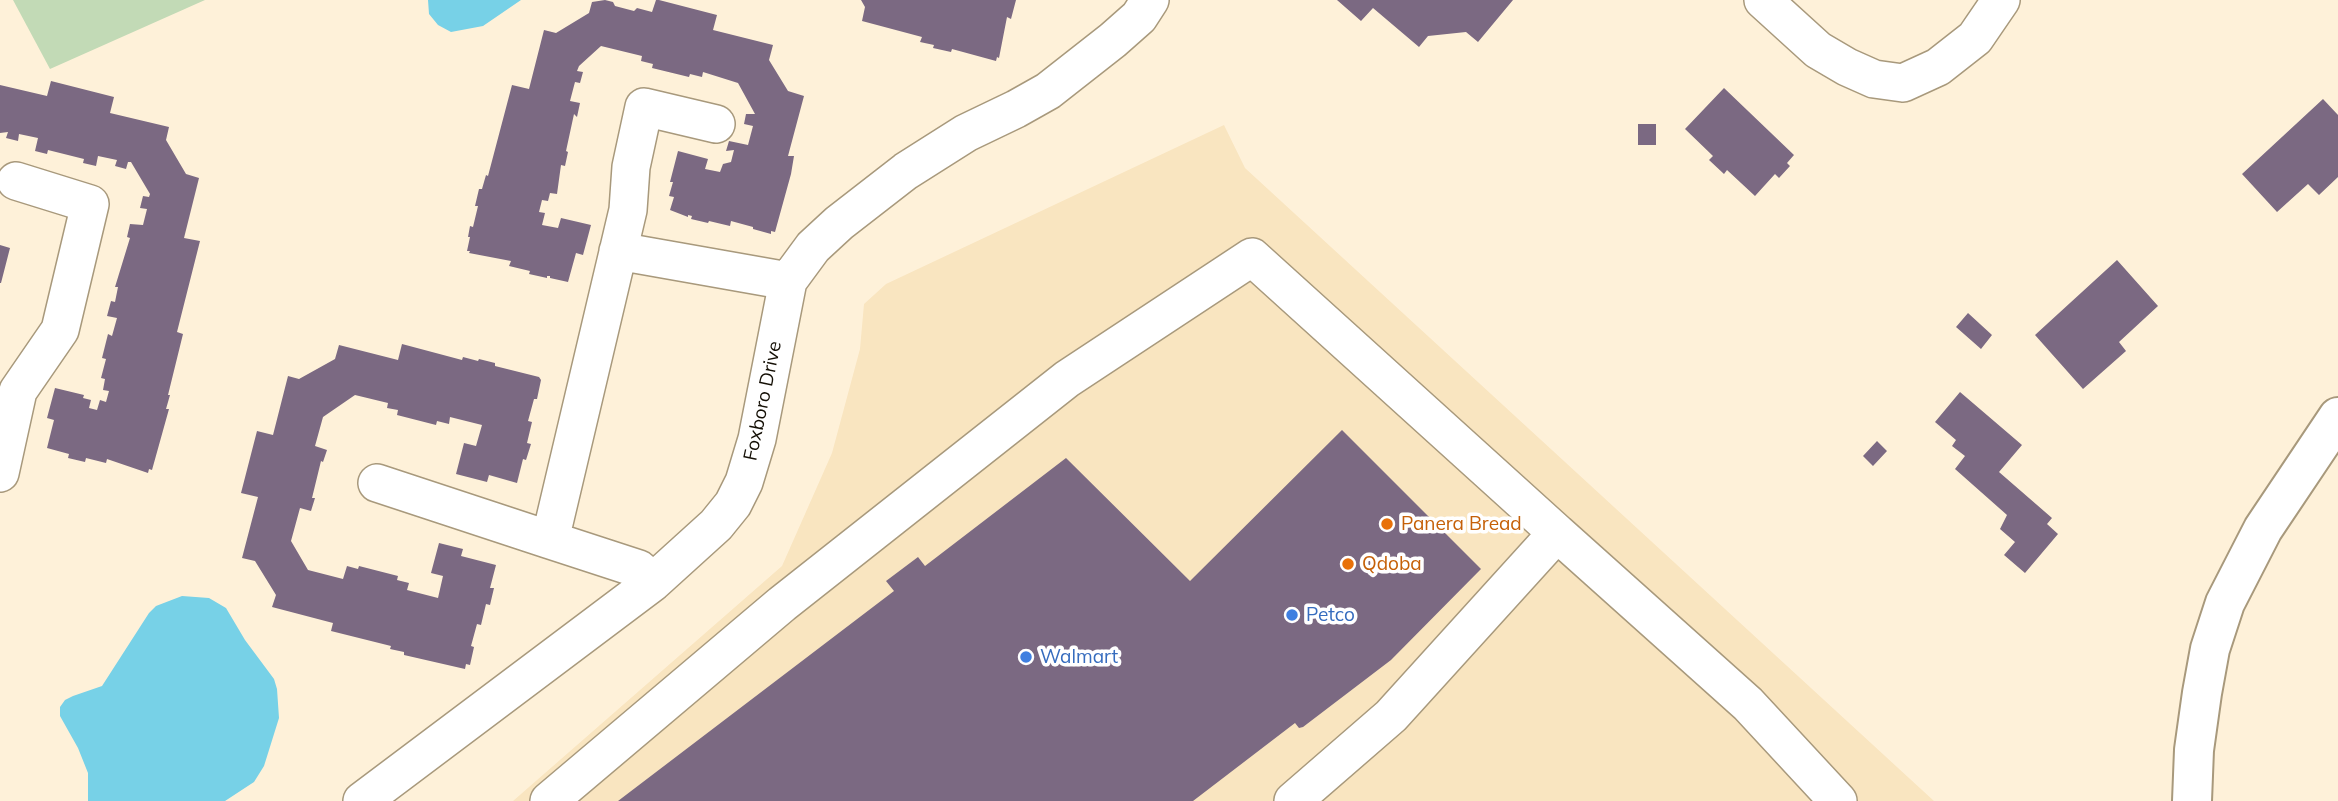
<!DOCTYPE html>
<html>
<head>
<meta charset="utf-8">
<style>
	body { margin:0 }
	canvas { display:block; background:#fef1d9 }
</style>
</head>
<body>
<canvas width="2338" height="801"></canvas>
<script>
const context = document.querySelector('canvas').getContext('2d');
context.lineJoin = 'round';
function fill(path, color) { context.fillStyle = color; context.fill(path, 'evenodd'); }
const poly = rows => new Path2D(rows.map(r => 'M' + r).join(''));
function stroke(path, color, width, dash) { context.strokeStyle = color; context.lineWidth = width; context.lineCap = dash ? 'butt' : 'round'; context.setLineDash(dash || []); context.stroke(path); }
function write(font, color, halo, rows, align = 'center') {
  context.font = font + ' Mulish,sans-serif'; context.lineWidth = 7; context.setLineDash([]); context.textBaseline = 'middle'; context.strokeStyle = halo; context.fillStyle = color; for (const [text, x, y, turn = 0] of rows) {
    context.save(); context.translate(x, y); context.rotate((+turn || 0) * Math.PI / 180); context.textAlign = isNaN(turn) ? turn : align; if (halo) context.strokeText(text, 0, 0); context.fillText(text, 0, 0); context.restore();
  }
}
fill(poly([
	[1224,125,1245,168,1934,801,513,801,782,566,832,453,860,349,864,304,886,284]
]), '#f9e5c0');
fill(poly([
	[13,0,205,0,50,69]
]), '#c2dab6');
fill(poly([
	[428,0,521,0,483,26,451,32,438,25,429,14],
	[182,596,209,598,226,608,245,640,274,679,277,689,279,718,264,766,254,782,225,801,88,801,88,773,78,748,60,716,60,707,65,700,73,696,102,686,149,613,156,606]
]), '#77d1e7');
fill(poly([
	[605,0,613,2,615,6,634,11,637,8,652,12,656,0,659,0,717,15,713,30,773,45,769,60,788,91,804,96,788,156,794,156,791,174,775,232,771,231,771,234,753,229,753,227,731,221,730,226,709,221,708,223,691,219,692,216,688,215,688,217,670,210,674,197,669,196,673,182,670,182,678,151,708,159,705,169,720,172,723,164,731,162,734,150,726,151,729,141,748,145,753,126,744,124,746,114,755,114,738,83,703,72,702,77,690,74,689,77,652,68,653,64,641,61,642,56,601,46,579,66,577,71,583,72,580,83,575,82,570,101,580,103,577,117,574,114,566,151,568,152,565,166,561,165,557,194,550,193,548,201,542,200,539,212,545,213,542,225,558,228,561,218,591,225,583,255,576,253,568,282,550,278,550,276,547,276,547,278,529,274,530,271,509,266,511,261,469,253,470,251,467,251,470,237,468,237,470,226,473,227,478,206,475,206,479,189,482,189,486,175,488,176,512,85,529,89,544,30,556,33,589,13,592,2],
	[861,0,1016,0,1011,19,1007,17,999,58,997,57,996,61,952,49,951,52,933,48,934,45,920,42,922,37,862,21,865,7],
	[1337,0,1513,0,1478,42,1466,32,1428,36,1419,47,1373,8,1361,21],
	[51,81,114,97,110,113,169,127,166,140,186,174,199,178,184,238,200,241,177,332,183,334,168,395,170,395,166,409,169,409,152,470,149,469,148,473,107,459,106,463,86,458,85,462,68,458,69,454,47,448,54,420,47,418,55,388,84,395,83,398,91,400,89,408,97,410,100,400,106,402,109,391,103,390,105,379,101,378,106,359,102,358,108,334,112,336,117,318,107,316,111,301,115,302,118,287,115,287,130,238,127,237,130,224,143,225,147,209,140,208,143,196,149,197,150,194,131,162,128,162,126,169,115,166,117,160,98,156,96,166,83,163,84,159,48,150,47,154,35,151,38,138,19,134,18,141,6,138,8,132,0,133,0,85,47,96],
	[1724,88,1794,155,1787,163,1790,166,1779,178,1775,174,1755,196,1727,170,1724,174,1709,160,1713,156,1685,129],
	[2323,99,2338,115,2338,177,2319,195,2308,184,2277,212,2242,174],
	[1638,124,1656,124,1656,145,1638,145],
	[0,245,10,248,1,283,0,283],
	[2117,260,2158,306,2119,342,2126,351,2083,389,2035,335],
	[1968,313,1992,335,1981,349,1956,327],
	[402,344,462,360,463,357,478,361,479,359,495,363,495,366,539,377,541,380,537,399,534,399,528,421,532,422,527,443,531,444,526,460,523,459,517,483,489,475,487,482,456,474,464,443,476,446,482,425,450,417,449,424,437,421,436,425,397,415,398,410,387,408,388,403,355,395,323,417,315,446,327,450,323,462,321,461,312,498,315,498,311,511,300,508,291,541,308,570,343,579,347,566,358,569,359,566,398,576,397,580,409,583,407,590,438,598,443,576,431,573,439,543,463,549,461,556,496,565,490,588,494,588,490,605,486,604,481,625,477,624,471,646,474,647,470,665,466,664,465,669,404,655,404,652,390,649,391,646,331,631,333,623,272,607,276,595,255,561,242,558,258,497,241,493,257,431,273,435,288,376,299,379,335,359,339,345,398,360],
	[1960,392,2022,445,1999,472,2052,518,2047,524,2058,534,2025,573,2004,555,2015,542,2000,529,2007,515,1955,469,1965,456,1952,446,1956,440,1935,422],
	[1342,430,1481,569,1391,660,1303,727,1299,728,1295,723,1193,801,618,801,894,591,886,581,918,557,925,566,1066,458,1190,581],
	[1877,441,1887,451,1873,466,1863,456]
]), '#7b6982');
const minor = poly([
	[1763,0,1818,50,1847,67,1874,79,1903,83,1938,67,1975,38,2001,0],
	[618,251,788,281],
	[0,473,18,391,60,330,90,204,16,181],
	[377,483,550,540],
	[652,583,639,569,550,540,628,210,631,167,644,107,716,124],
	[362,801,652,583,716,525,733,504,744,482,757,439,788,281,813,247,839,223,906,171,966,133,1016,109,1048,91,1113,40,1139,17,1150,0],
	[549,801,782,604,1067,379,1252,257,1557,533],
	[1293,801,1391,716,1557,533,1748,704,1838,801]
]);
const major = poly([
	[2192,801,2194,750,2202,693,2210,649,2225,603,2263,529,2338,417]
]);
stroke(minor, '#a8997c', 40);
stroke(major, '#a8997c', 42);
stroke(minor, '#fff', 37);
stroke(major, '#fff', 38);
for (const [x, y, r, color] of [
	[1387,524,7,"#e8710a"],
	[1348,564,7,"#e8710a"],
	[1292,615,7,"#3f7fe0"],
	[1026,657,7,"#3f7fe0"]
]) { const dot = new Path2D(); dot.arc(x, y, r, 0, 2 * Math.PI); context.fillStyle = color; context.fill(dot); stroke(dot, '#fff', 2.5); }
write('19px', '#140f05', '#fff', [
	["Foxboro Drive",763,401,-78]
]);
write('19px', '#c56008', '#fff', [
	["Panera Bread",1401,524],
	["Qdoba",1362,564]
], 'left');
write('19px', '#366cbe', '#fff', [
	["Petco",1306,615],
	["Walmart",1040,657]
], 'left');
</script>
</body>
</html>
